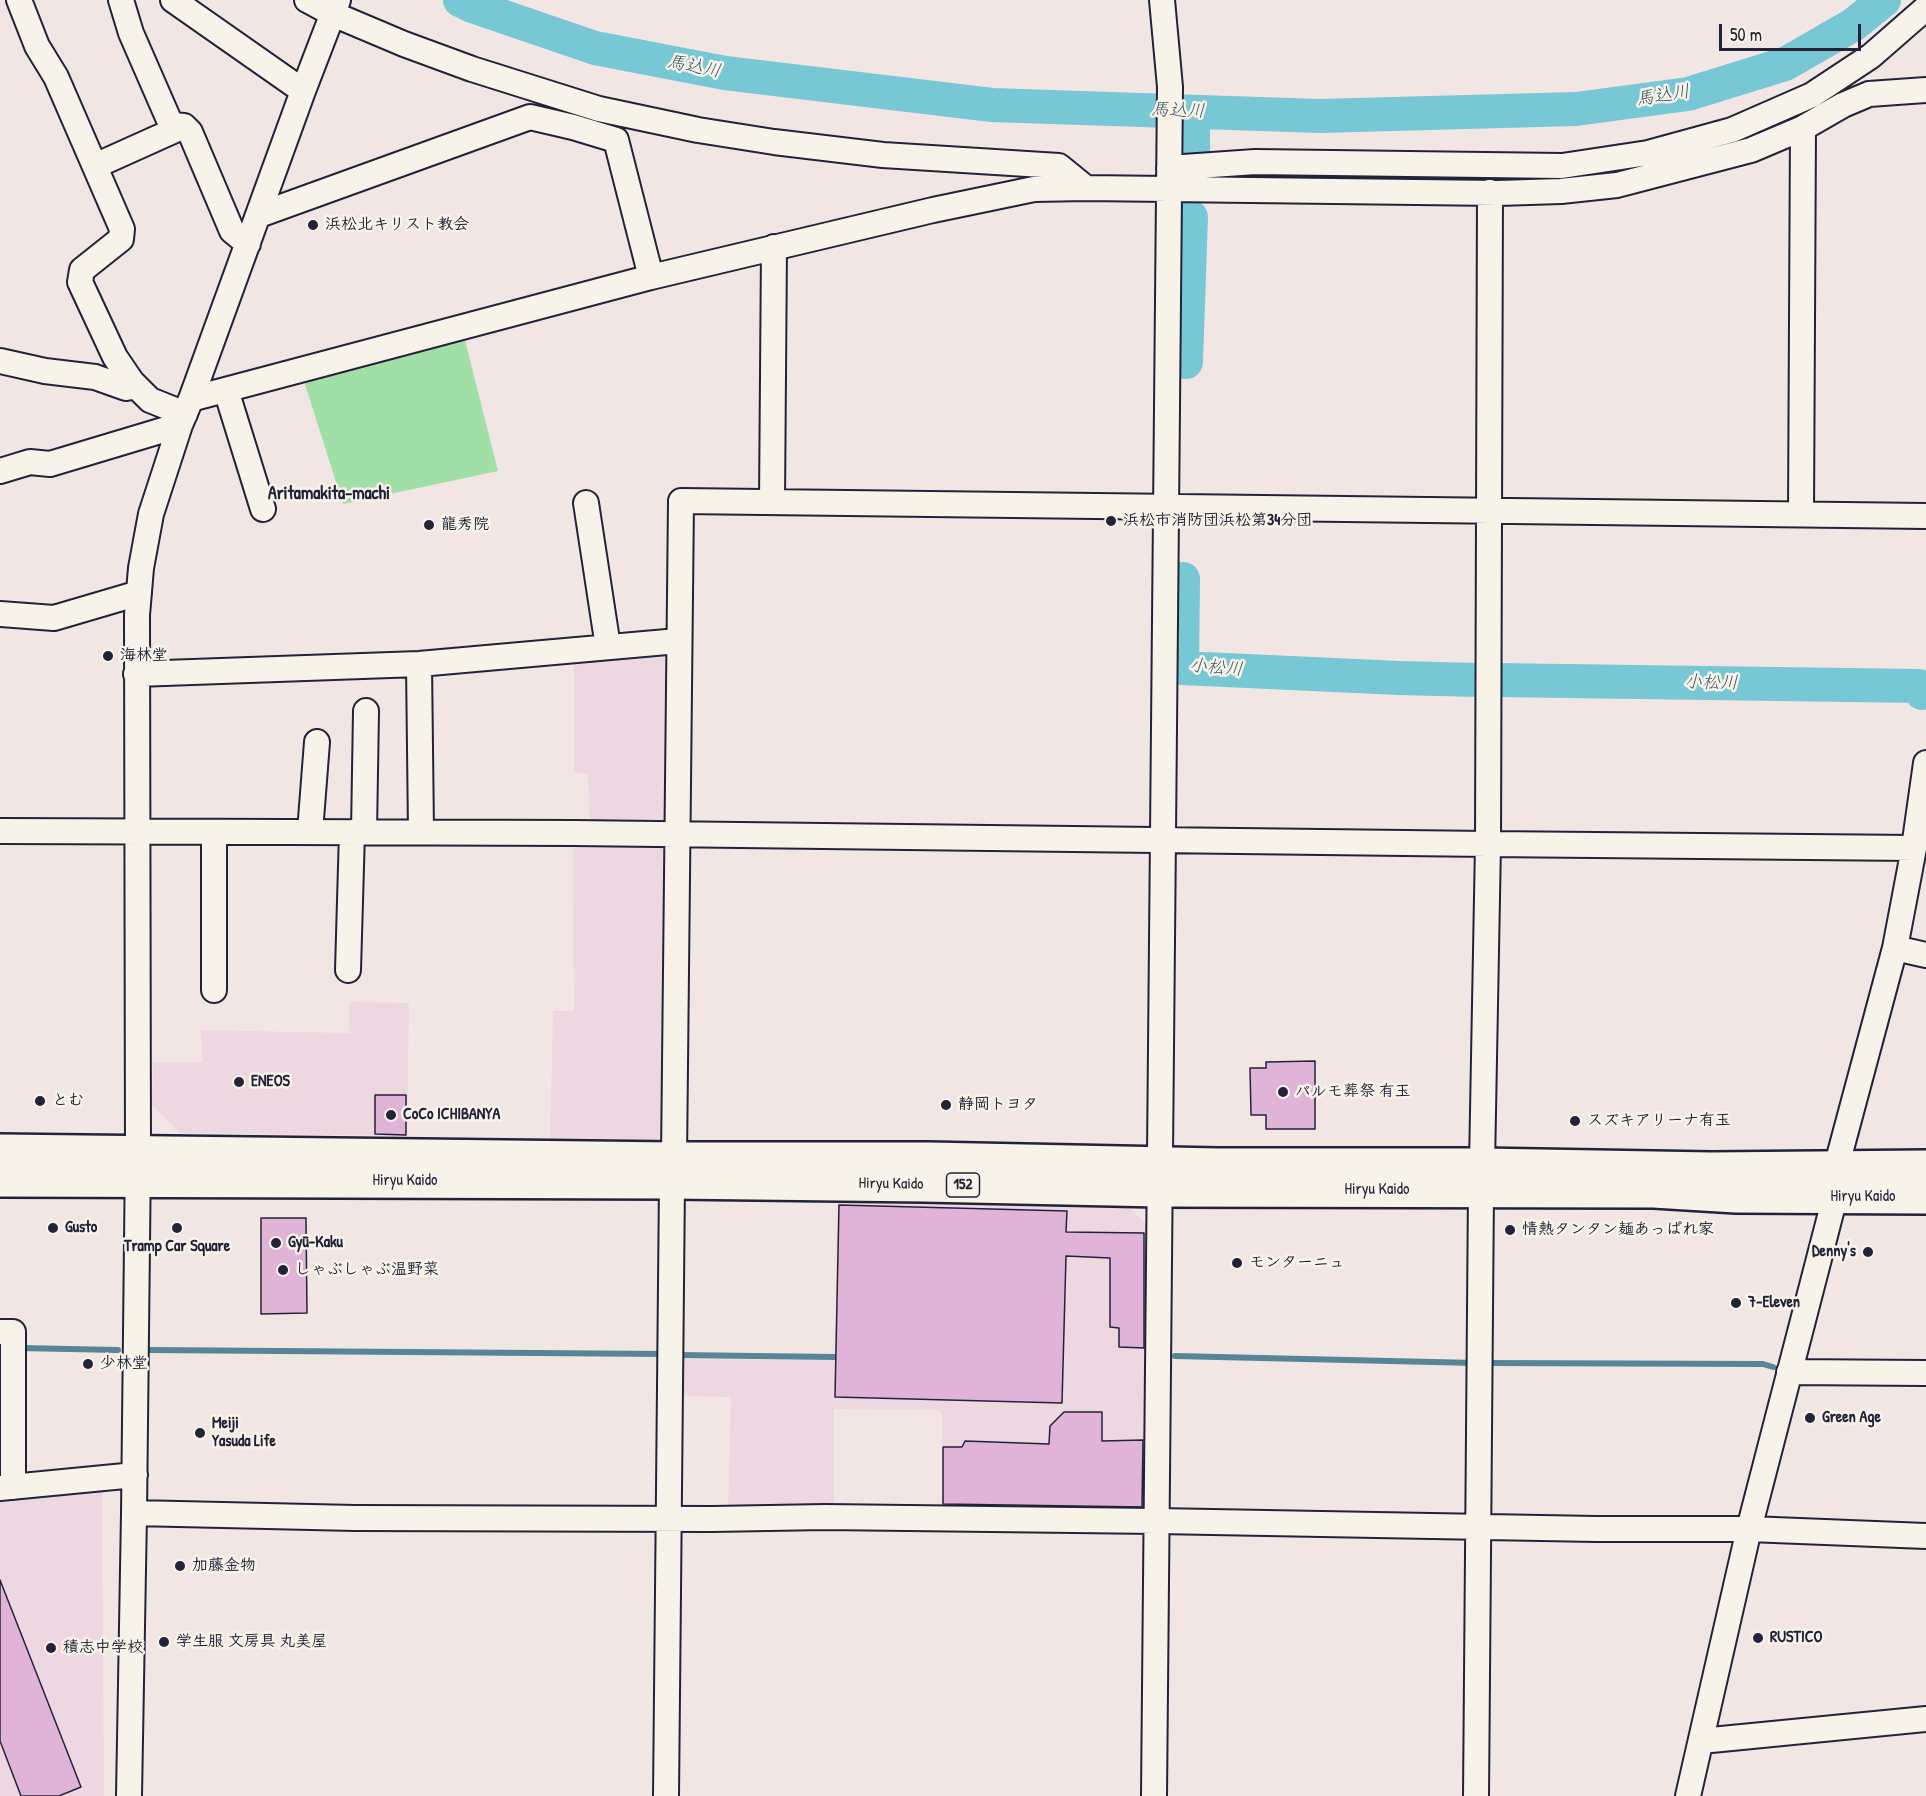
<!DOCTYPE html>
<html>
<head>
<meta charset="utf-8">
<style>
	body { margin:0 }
	#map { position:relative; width:1926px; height:1796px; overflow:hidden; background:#f2e6e5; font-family:"Patrick Hand",sans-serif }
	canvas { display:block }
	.scale { position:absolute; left:1719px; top:24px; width:142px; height:27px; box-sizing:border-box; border:3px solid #22223b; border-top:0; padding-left:8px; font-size:18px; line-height:21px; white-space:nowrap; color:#22223b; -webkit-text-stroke:4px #f7f3e8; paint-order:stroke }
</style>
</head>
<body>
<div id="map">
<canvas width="1926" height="1796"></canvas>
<div class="scale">50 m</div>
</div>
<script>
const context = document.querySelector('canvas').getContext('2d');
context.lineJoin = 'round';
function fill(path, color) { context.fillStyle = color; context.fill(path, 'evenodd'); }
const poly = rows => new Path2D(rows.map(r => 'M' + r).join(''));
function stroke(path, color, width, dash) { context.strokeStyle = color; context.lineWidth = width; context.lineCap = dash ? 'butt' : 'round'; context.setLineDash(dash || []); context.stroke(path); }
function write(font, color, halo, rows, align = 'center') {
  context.font = font + ' "Patrick Hand","Klee One",sans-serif'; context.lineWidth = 5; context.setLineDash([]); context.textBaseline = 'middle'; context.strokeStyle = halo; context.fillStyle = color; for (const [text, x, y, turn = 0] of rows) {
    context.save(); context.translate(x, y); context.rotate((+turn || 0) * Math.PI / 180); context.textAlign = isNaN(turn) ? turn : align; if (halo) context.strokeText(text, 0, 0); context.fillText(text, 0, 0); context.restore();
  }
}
fill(poly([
	[670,651,671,825,590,823,588,774,574,772,574,663],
	[573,840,670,841,667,1145,550,1143,553,1011,574,1011],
	[350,1002,409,1003,407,1136,180,1133,152,1105,153,1062,202,1062,201,1030,349,1033],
	[837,1203,1124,1204,1148,1225,1145,1510,943,1514,942,1414,938,1410,834,1409,834,1508,728,1508,731,1397,678,1396,678,1359,835,1360],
	[102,1487,104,1796,0,1796,0,1500]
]), '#edd7e1');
fill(poly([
	[464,336,498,471,343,504,303,378]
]), '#a0dfa7');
stroke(poly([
	[19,1348,118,1350],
	[150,1350,664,1354],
	[678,1355,834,1357],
	[1175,1356,1476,1363],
	[1486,1363,1763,1364,1773,1367]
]), '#568597', 6);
stroke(poly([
	[460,0,472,6,595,48,725,73,992,105,1320,116,1576,109,1688,94,1785,64,1853,25,1884,0],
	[1193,113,1193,150],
	[1186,362,1191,217],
	[1183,579,1182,668,1399,678,1480,680],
	[1495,680,1919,686,1922,693]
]), '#78c7d5', 34);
const building = poly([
	[1315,1061,1315,1129,1266,1129,1266,1115,1251,1115,1250,1068,1266,1068,1266,1062,1315,1061],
	[375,1095,406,1095,406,1135,375,1134,375,1095],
	[839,1205,1067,1211,1066,1232,1144,1233,1144,1348,1119,1347,1119,1328,1110,1327,1110,1258,1066,1256,1062,1403,835,1397,839,1205],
	[261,1218,306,1218,307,1313,261,1314,261,1218],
	[1064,1412,1102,1412,1102,1441,1143,1440,1142,1507,943,1504,943,1447,962,1447,965,1441,1049,1444,1050,1426,1064,1412],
	[0,1580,81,1787,59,1796,21,1796,0,1741,0,1580]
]);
fill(building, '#e0b3d7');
stroke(building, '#22223b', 1.5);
const minor = poly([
	[19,0,37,46,56,77,122,229,121,239,82,270,80,282,115,357,132,382,150,400,185,414],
	[121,0,131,33,169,120,173,125,184,126,190,132,232,231,248,244],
	[173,0,303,91],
	[307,0,333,14,404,44,472,69,599,109,698,130,774,142,883,155,1059,166,1086,188],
	[95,166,184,126],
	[1169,168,1255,162,1562,166,1648,153,1732,130,1812,95,1871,56,1926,8],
	[259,215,530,117,573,127,616,140,651,277],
	[0,361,45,371,95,377,126,388,136,386],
	[226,390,263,509],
	[191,399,651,277,933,210,1034,189,1086,188,1498,193,1561,191,1617,185,1751,150,1803,128,1843,105,1869,94,1926,90],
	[0,471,30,462,50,464,180,425],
	[772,502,774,247],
	[586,503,608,647],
	[1801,514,1803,128],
	[0,614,54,618,139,593],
	[419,664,421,832],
	[136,674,419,664,678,641],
	[0,831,574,833,1488,844,1914,848],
	[310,832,317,742],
	[364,832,366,711],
	[1895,948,1926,955],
	[348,970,352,832],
	[214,990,214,832],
	[674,1159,681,501,1926,516],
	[1482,1165,1488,844,1490,192],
	[0,1332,13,1332,13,1487],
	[1789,1372,1926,1373],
	[0,1488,135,1475],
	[134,1513,355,1518,712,1519,825,1517,1157,1521,1596,1529,1749,1529,1926,1536],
	[1701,1741,1926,1719],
	[129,1796,134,1513,138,1153,137,615,141,568,151,514,180,425,191,399,303,91,338,0],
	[666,1796,672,1182],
	[1154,1796,1170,87,1162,0],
	[1476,1796,1481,1189],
	[1688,1796,1749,1529,1835,1197,1836,1168,1895,948,1914,848,1926,763]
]);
const highway = poly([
	[0,1151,674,1159,929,1159,1218,1165,1482,1165,1711,1169,1926,1167],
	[0,1180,672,1182,924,1185,1159,1190,1654,1191,1736,1196,1926,1197]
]);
stroke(minor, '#22223b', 28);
stroke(highway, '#22223b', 38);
stroke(minor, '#f7f3e8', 24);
stroke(highway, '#f7f3e8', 33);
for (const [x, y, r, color] of [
	[313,225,6,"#22223b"],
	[1111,521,6,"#22223b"],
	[429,525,6,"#22223b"],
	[108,656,6,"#22223b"],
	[239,1082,6,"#22223b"],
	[1283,1092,6,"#22223b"],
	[40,1101,6,"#22223b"],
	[946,1105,6,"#22223b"],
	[391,1115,6,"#22223b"],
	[1575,1121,6,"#22223b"],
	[53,1228,6,"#22223b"],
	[177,1228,6,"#22223b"],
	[1510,1230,6,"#22223b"],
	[276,1243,6,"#22223b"],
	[1868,1252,6,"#22223b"],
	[1237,1263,6,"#22223b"],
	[283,1270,6,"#22223b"],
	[1736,1303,6,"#22223b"],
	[88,1364,6,"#22223b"],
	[1810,1418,6,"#22223b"],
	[200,1433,6,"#22223b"],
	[180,1566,6,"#22223b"],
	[1758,1638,6,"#22223b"],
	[164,1642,6,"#22223b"],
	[51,1648,6,"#22223b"]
]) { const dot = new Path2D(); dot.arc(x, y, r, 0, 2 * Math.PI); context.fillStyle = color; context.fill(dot); stroke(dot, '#f7f3e8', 2); }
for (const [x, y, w] of [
	[963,1185,33]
]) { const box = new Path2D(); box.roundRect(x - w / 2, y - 12, w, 24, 4.5); context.fillStyle = '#f7f3e8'; context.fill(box); stroke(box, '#22223b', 1.5); }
write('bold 15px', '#22223b', null, [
	["152",963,1185]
]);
write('bold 16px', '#22223b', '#f7f3e8', [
	["浜松北キリスト教会",325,225],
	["浜松市消防団浜松第34分団",1123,521],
	["龍秀院",441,525],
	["海林堂",120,656],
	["ENEOS",251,1082],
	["パルモ葬祭 有玉",1295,1092],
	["とむ",52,1101],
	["静岡トヨタ",958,1105],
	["CoCo ICHIBANYA",403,1115],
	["スズキアリーナ有玉",1587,1121],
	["Gusto",65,1228],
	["情熱タンタン麺あっぱれ家",1522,1230],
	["Gyū-Kaku",288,1243],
	["Tramp Car Square",177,1247,"center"],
	["Denny's",1856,1252,"right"],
	["モンターニュ",1249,1263],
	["しゃぶしゃぶ温野菜",295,1270],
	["7-Eleven",1748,1303],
	["少林堂",100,1364],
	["Green Age",1822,1418],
	["Meiji",212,1424],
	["Yasuda Life",212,1442],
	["加藤金物",192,1566],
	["RUSTICO",1770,1638],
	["学生服 文房具 丸美屋",176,1642],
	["積志中学校",63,1648]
], 'left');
write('16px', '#22223b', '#f7f3e8', [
	["Hiryu Kaido",405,1181],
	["Hiryu Kaido",891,1184,1],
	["Hiryu Kaido",1377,1190],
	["Hiryu Kaido",1863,1197]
]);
write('italic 18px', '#3c5469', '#f7f3e8', [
	["馬込川",694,67,11],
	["馬込川",1663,96,-9],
	["馬込川",1178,111,2],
	["小松川",1216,668,5],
	["小松川",1711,683,1]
]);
write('bold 18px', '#22223b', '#f7f3e8', [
	["Aritamakita-machi",329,494]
]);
</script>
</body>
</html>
